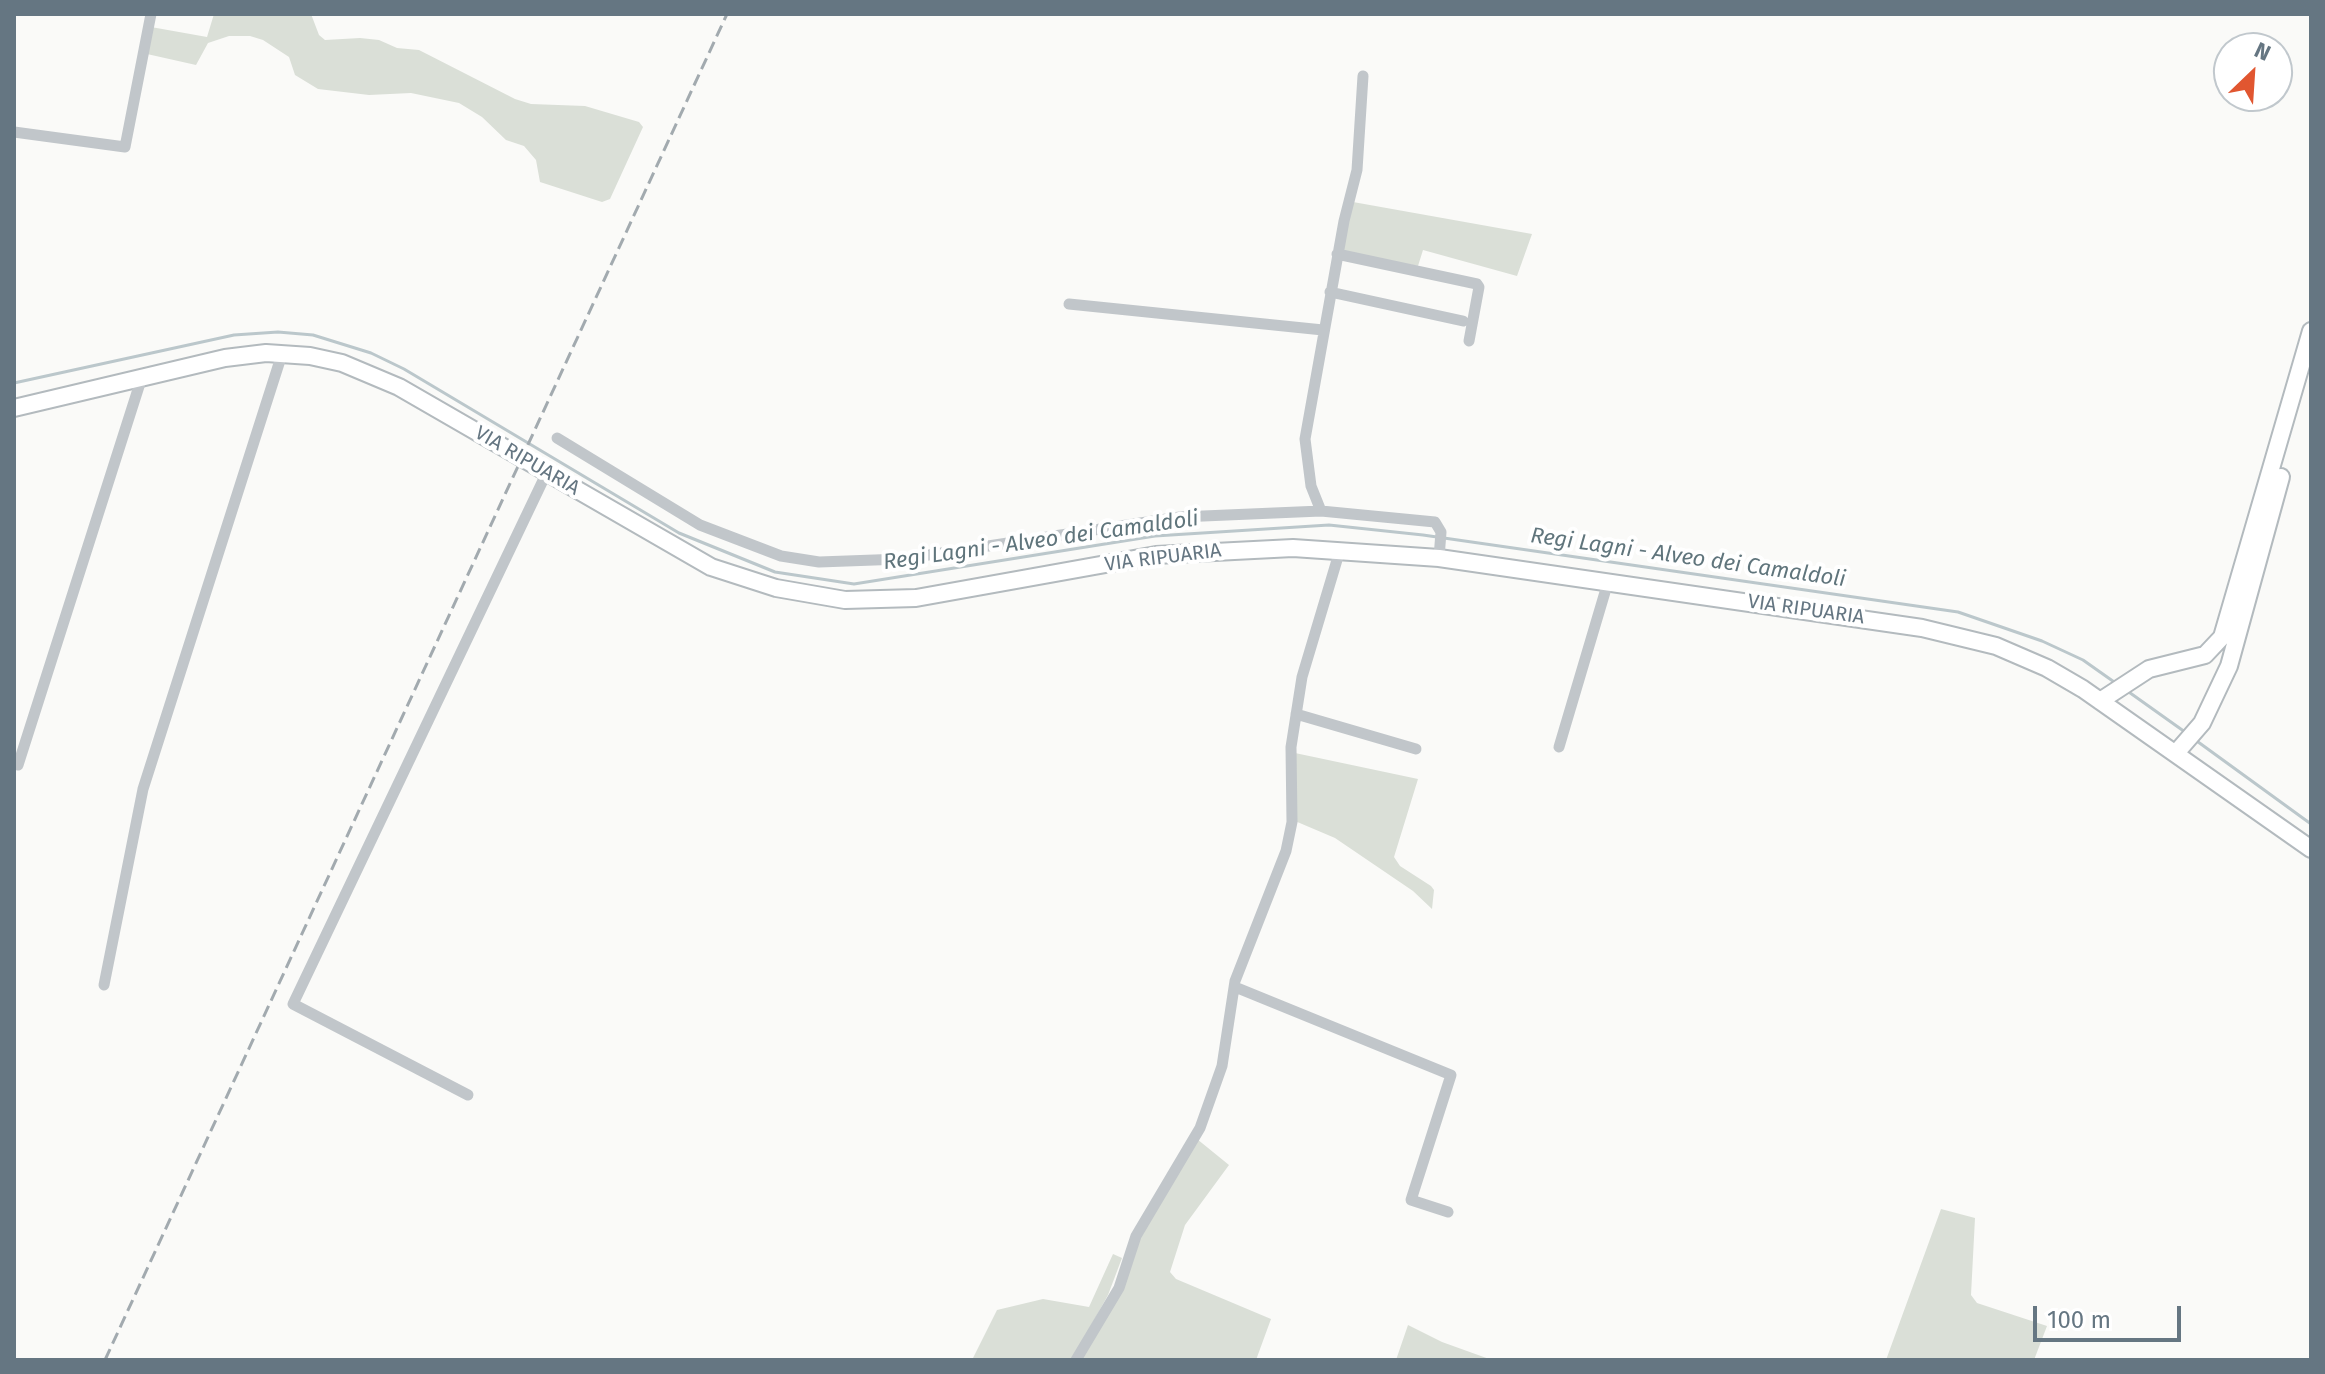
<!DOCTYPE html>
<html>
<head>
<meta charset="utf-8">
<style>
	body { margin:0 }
	#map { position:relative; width:2325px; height:1374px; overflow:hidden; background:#fafaf8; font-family:"Fira Sans",sans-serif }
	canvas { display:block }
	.frame { position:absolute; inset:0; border:16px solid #657682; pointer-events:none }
	.north { position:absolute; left:2213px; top:32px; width:80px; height:80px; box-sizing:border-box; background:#fff; border:2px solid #c1c8cd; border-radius:50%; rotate:25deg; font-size:22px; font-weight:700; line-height:32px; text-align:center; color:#657682 }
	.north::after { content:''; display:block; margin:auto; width:28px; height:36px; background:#e15630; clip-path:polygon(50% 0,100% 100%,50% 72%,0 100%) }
	.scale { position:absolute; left:2033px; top:1306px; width:148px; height:36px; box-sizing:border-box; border:4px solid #657682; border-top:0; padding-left:10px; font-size:24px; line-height:28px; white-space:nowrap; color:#657682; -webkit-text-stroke:6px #fff; paint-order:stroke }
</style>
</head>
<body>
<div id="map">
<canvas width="2325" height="1374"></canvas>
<div class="frame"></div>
<div class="north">N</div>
<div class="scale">100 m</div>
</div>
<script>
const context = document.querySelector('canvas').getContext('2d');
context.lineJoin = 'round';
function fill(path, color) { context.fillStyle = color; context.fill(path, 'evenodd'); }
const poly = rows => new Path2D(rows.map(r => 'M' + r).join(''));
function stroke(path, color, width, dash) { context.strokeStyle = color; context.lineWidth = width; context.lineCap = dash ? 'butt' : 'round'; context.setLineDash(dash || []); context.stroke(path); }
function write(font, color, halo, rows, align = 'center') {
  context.font = font + ' "Fira Sans",sans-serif'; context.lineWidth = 8; context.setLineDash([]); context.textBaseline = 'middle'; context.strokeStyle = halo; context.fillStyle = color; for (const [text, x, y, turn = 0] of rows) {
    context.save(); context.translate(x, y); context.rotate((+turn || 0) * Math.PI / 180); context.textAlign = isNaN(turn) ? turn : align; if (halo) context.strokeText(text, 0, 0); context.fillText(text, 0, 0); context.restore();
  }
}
fill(poly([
	[214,14,311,14,319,35,325,40,360,38,379,40,397,48,419,50,515,99,531,104,585,106,639,122,643,127,610,199,602,202,540,182,536,160,524,146,506,140,482,117,459,103,411,93,369,95,318,89,295,75,289,57,263,40,250,36,229,36,208,43,196,65,147,54,151,27,207,37],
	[1353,202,1532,234,1517,276,1423,250,1418,266,1342,252],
	[1295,753,1418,779,1394,857,1400,866,1431,886,1434,890,1432,909,1413,891,1335,838,1295,821],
	[1197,1139,1229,1165,1185,1225,1170,1272,1176,1279,1271,1319,1256,1360,1079,1360,1146,1224],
	[1941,1209,1975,1218,1971,1295,1977,1303,2047,1326,2034,1360,1886,1360],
	[1113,1254,1122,1258,1108,1295,1072,1360,972,1360,997,1310,1043,1299,1089,1307],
	[1408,1325,1442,1342,1492,1360,1396,1360]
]), '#dadfd7');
stroke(poly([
	[14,383,234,335,278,332,313,335,371,353,404,369,679,533,775,572,854,584,1155,536,1329,525,1423,535,1958,612,2042,641,2083,660,2117,684],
	[2126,690,2185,732],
	[2194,739,2311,824]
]), '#bbc7cb', 3);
const secondary = poly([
	[14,408,225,358,266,353,310,356,342,363,399,387,711,567,776,588,845,600,916,598,1156,555,1293,548,1439,558,1922,628,1996,646,2047,668,2083,689,2311,849],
	[2100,701,2149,669,2205,655,2222,637,2311,331],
	[2176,753,2202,723,2229,666,2281,477]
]);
stroke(secondary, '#b3babe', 20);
stroke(poly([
	[14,132,125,147,151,14],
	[1337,254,1477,284,1479,287,1469,341],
	[1330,292,1463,321],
	[1069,304,1323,330],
	[557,438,700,525,781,556,819,562,902,559,1180,517,1321,511,1435,522,1441,532,1439,558],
	[1321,511,1311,486,1305,439,1344,221,1357,170,1363,76],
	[1296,714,1416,749],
	[1559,747,1608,582],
	[18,765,141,380],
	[104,985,143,789,282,354],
	[1235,987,1451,1075,1411,1200,1448,1212],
	[468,1095,293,1004,547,472],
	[1076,1360,1119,1288,1136,1236,1200,1128,1222,1066,1235,981,1286,851,1292,822,1291,747,1302,677,1340,550]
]), '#c1c6ca', 11);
stroke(secondary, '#fff', 16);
stroke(poly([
	[105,1360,727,14]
]), '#a2aaaf', 3, [12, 6]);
write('20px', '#657682', '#fff', [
	["VIA RIPUARIA",527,461,30],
	["VIA RIPUARIA",1163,558,-7],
	["VIA RIPUARIA",1806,610,8]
]);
write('italic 22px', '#60757c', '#fff', [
	["Regi Lagni - Alveo dei Camaldoli",1041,541,-8],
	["Regi Lagni - Alveo dei Camaldoli",1688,558,8]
]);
</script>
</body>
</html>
